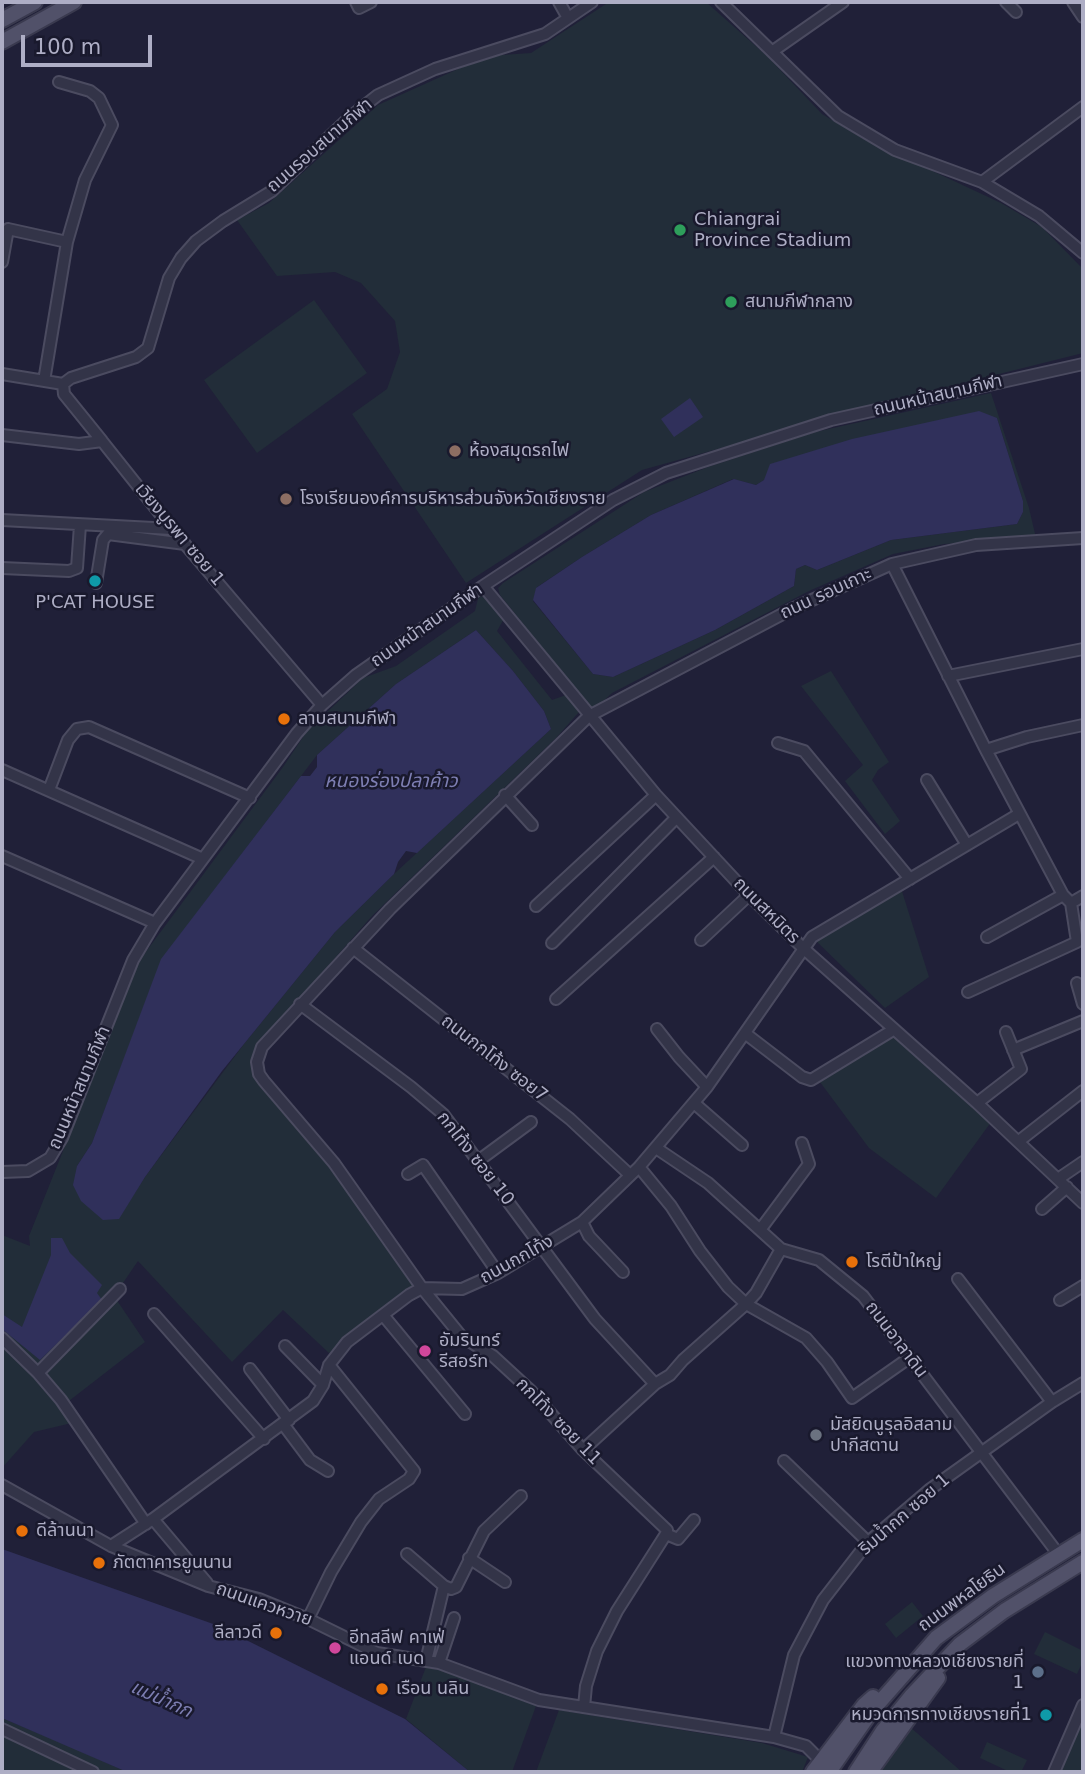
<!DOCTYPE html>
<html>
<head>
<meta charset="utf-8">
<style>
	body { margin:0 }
	#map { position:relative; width:1085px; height:1774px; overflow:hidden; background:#202038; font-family:"DejaVu Sans",sans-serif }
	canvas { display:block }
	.frame { position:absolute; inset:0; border:4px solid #aeaec5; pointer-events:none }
	.scale { position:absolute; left:21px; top:35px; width:131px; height:32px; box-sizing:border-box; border:4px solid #aeaec5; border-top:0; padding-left:9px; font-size:21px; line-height:24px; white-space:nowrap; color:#aeaec5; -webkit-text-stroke:5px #19192d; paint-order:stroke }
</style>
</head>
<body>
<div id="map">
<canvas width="1085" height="1774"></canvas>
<div class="frame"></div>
<div class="scale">100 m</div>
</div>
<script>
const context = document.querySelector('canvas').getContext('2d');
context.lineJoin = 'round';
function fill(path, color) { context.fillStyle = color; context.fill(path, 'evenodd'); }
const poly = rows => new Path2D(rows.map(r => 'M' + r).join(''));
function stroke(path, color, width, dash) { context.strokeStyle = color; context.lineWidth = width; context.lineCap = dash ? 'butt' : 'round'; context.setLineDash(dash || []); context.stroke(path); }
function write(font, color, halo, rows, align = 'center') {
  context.font = font + ' "DejaVu Sans","Noto Sans Thai",sans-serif'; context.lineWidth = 5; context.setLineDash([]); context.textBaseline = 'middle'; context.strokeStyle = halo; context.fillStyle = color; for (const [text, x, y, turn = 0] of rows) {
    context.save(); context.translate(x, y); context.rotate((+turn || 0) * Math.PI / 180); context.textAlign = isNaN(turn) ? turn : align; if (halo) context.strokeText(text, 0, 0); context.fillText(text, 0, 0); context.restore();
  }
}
fill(poly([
	[609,2,706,2,767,56,822,114,862,138,1001,203,1042,227,1083,269,1083,353,891,401,642,470,466,583,352,414,387,389,400,352,395,321,361,283,335,272,277,276,237,220,269,203,378,105,487,56,531,53],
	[314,300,367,373,257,453,204,380],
	[991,393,1029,508,1036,538,944,544,893,554,809,591,612,693,596,708,591,709,500,595,498,588,503,583,644,492,708,467,815,432],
	[997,418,1023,501,1023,512,1017,524,891,540,817,570,805,565,796,569,794,586,715,630,613,677,593,674,533,601,537,587,582,557,651,515,733,479,756,485,764,480],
	[479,595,492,601,505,617,497,631,552,700,566,695,579,712,556,738,372,916,258,1046,262,1077,334,1163,422,1288,329,1353,283,1310,232,1362,138,1261,114,1296,145,1342,65,1404,76,1422,34,1432,2,1468,2,1235,30,1246,29,1236,139,961,283,767,307,731,363,678,396,666,475,611],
	[476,630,513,671,544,711,551,729,394,874,335,932,244,1044,145,1177,118,1219,77,1166,92,1143,162,959,317,755,396,684],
	[831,671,889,762,878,770,872,780,900,821,885,834,845,781,863,765,801,686],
	[900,885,929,977,885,1008,812,937],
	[893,1030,994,1118,936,1198,869,1148,817,1078],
	[912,1602,923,1616,896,1638,885,1624],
	[1045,1632,1083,1651,1083,1661,1077,1674,1034,1654],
	[426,1667,468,1677,536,1706,512,1772,470,1772,406,1719],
	[559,1710,762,1743,808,1757,802,1772,536,1772],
	[1083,1713,1083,1772,1058,1772],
	[2,1718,76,1749,127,1772,2,1772],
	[910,1727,962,1772,877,1772],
	[987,1742,1027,1760,1021,1772,1010,1772,980,1758]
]), '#222d39');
fill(poly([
	[690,398,703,417,674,437,661,419],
	[979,411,997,418,1023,501,1023,512,1017,524,891,540,817,570,805,565,796,569,794,586,715,630,613,677,593,674,533,600,536,588,582,557,651,515,734,479,756,485,764,480,770,464,852,439],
	[476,630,513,671,544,711,551,729,417,853,406,851,398,862,394,874,335,932,222,1071,145,1177,119,1219,103,1220,81,1201,73,1185,77,1166,92,1143,161,959,301,776,310,776,317,767,317,755,396,684],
	[51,1238,62,1238,70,1253,102,1285,97,1293,102,1300,40,1360,2,1329,2,1314,22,1327,51,1255],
	[2,1549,216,1625,405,1719,470,1772,127,1772,2,1718]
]), '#30305b');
const minor = poly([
	[356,2,359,8,371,2],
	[559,2,568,18],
	[721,2,838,116,895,150,982,182,1039,216,1083,253],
	[1006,2,1016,12],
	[1073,2,1083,17],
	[773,51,843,2],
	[982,182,1083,107],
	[2,262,8,229,67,242],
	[2,374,63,384],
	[44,381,67,242,85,180,112,125,99,98,90,91,59,82],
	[2,435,79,444,102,441,172,529,322,705],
	[102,441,64,394,63,384,71,378,136,357,148,348,169,278,181,258,196,241,223,221,272,191,350,117,378,95,435,69,545,34,592,2],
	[2,520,172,529],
	[892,564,986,750,1063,895,1071,903,1083,896],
	[2,568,69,571,77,568,80,525],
	[96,583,103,540,108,534,185,544],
	[483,586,656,795,749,895,803,948,977,1103,1083,1203],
	[948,676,1083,649],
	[778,743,804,751,910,879],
	[986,750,1027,737,1083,725],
	[2,770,203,859],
	[927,780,967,845],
	[49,790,68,740,77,729,89,727,250,798],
	[505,795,532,825],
	[2,856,155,923],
	[536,906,656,795],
	[987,937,1063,895],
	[701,940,749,895],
	[552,943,676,818],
	[353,948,570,1119,630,1175],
	[1077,983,1083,1004],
	[968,992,1077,942,1071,903],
	[556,999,714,857],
	[300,1004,411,1087,443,1114,595,1319,655,1384],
	[657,1029,679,1057,707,1087],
	[746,1034,802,1077,811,1080,893,1030],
	[1013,1050,1083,1021],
	[694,1103,742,1145],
	[977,1103,1021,1069,1006,1032],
	[1019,1141,1083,1091],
	[656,1148,708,1183,781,1249,819,1260,863,1296,1059,1555],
	[478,1161,531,1122],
	[639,1167,671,1206,700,1251,728,1287,746,1304,806,1338,827,1362,852,1398,909,1358],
	[2,1172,28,1171,50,1158,62,1138,133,960,155,923,297,733,322,705,356,675,483,586,613,500,666,473,831,420,1083,364],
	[408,1174,423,1165,498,1273],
	[1058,1179,1083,1162],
	[1042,1209,1067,1187],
	[582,1222,589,1236,623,1272],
	[760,1230,809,1164,802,1143],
	[958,1279,1052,1402],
	[1060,1300,1083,1286],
	[154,1314,264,1439],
	[383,1315,465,1414],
	[2,1338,38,1373,61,1400,146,1524],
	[285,1346,323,1385],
	[250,1369,289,1420],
	[38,1373,120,1289],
	[283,1424,310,1460,328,1471],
	[583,1450,655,1384,670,1375,683,1360,746,1304,756,1293,781,1249],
	[784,1461,868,1542],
	[2,1485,111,1546,208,1586,259,1599,308,1619,377,1653,439,1663,539,1700,774,1737,806,1746,820,1760],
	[153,1519,207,1583],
	[666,1534,678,1539,694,1520],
	[111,1546,153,1519,313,1401,323,1385,329,1365,347,1342,409,1295,422,1288,462,1289,498,1273,582,1222,639,1167,707,1087,812,937,1019,814],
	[407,1554,444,1586],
	[469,1558,505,1582],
	[308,1619,331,1572,361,1522,379,1499,409,1479,414,1471,329,1365],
	[426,1661,444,1586,451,1589,456,1587,484,1531,521,1496],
	[439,1663,454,1618],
	[584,1707,586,1686,597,1651,617,1611,666,1534,667,1530,583,1450,531,1391,493,1356,461,1336,422,1288,334,1163,264,1081,259,1074,257,1062,262,1047,390,909,589,716,792,609,892,564,976,545,1083,538],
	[2,1729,93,1772],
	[774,1737,794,1655,823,1600,868,1542,929,1490,1052,1402,1083,1383],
	[1054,1772,1083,1705]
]);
const major = poly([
	[2,20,35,2],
	[2,42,74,2],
	[813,1772,864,1705,873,1697],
	[829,1772,871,1712,936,1638,993,1596,1083,1540],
	[856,1772,882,1732,912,1695,960,1644,1004,1611,1083,1562],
	[870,1772,938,1678]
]);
stroke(minor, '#4b4b60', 14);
stroke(major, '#3a3a4f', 18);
stroke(minor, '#333448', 10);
stroke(major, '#515169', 14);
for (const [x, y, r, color] of [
	[680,230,7,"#2e9e5b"],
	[731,302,7,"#2e9e5b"],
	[455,451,7,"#8d6e63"],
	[286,499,7,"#8d6e63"],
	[95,581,7,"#0f9aa8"],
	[284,719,7,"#e8710a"],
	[852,1262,7,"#e8710a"],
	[425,1351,7,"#d1479c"],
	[816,1435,7,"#6b7280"],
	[22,1531,7,"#e8710a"],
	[99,1563,7,"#e8710a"],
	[276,1633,7,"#e8710a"],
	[335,1648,7,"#d1479c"],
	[1038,1672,7,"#5c6f8a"],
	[382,1689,7,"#e8710a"],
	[1046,1715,7,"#0f9aa8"]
]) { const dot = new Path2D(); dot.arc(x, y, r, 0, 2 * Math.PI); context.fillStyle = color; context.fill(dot); stroke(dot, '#19192d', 2.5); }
write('18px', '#aeaec5', '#19192d', [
	["ถนนรอบสนามกีฬา",320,146,-41],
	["ถนนหน้าสนามกีฬา",938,396,-13],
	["เวียงบูรพา ซอย 1",179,535,50],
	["ถนน รอบเกาะ",826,594,-25],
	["ถนนหน้าสนามกีฬา",427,626,-35],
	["ถนนสหมิตร",766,911,45],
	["ถนนกกโท้ง ซอย7",494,1059,38],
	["ถนนหน้าสนามกีฬา",80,1088,-67],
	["กกโท้ง ซอย 10",475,1159,52],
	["ถนนกกโท้ง",517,1260,-29],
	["ถนนอาลาดิน",896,1340,53],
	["กกโท้ง ซอย 11",558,1422,46],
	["ริมน้ำกก ซอย 1",905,1515,-41],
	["ถนนพหลโยธิน",962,1598,-36],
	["ถนนแควหวาย",264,1605,19]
]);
write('18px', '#aeaec5', '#19192d', [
	["Chiangrai",694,220],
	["Province Stadium",694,241],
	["สนามกีฬากลาง",745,302],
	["ห้องสมุดรถไฟ",469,451],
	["โรงเรียนองค์การบริหารส่วนจังหวัดเชียงราย",300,499],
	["P'CAT HOUSE",95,603,"center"],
	["ลาบสนามกีฬา",298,719],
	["โรตีป้าใหญ่",866,1262],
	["อัมรินทร์",439,1341],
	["รีสอร์ท",439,1362],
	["มัสยิดนูรุลอิสลาม",830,1425],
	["ปากีสตาน",830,1446],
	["ดีล้านนา",36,1531],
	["ภัตตาคารยูนนาน",113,1563],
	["ลีลาวดี",262,1633,"right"],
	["อีทสลีฟ คาเฟ่",349,1638],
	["แอนด์ เบด",349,1659],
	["แขวงทางหลวงเชียงรายที่",1024,1662,"right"],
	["1",1024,1683,"right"],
	["เรือน นลิน",396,1689],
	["หมวดการทางเชียงรายที่1",1032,1715,"right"]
], 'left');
write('italic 19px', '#7d7eb2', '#19192d', [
	["หนองร่องปลาค้าว",391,782],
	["แม่น้ำกก",161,1700,24]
]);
</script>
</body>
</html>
